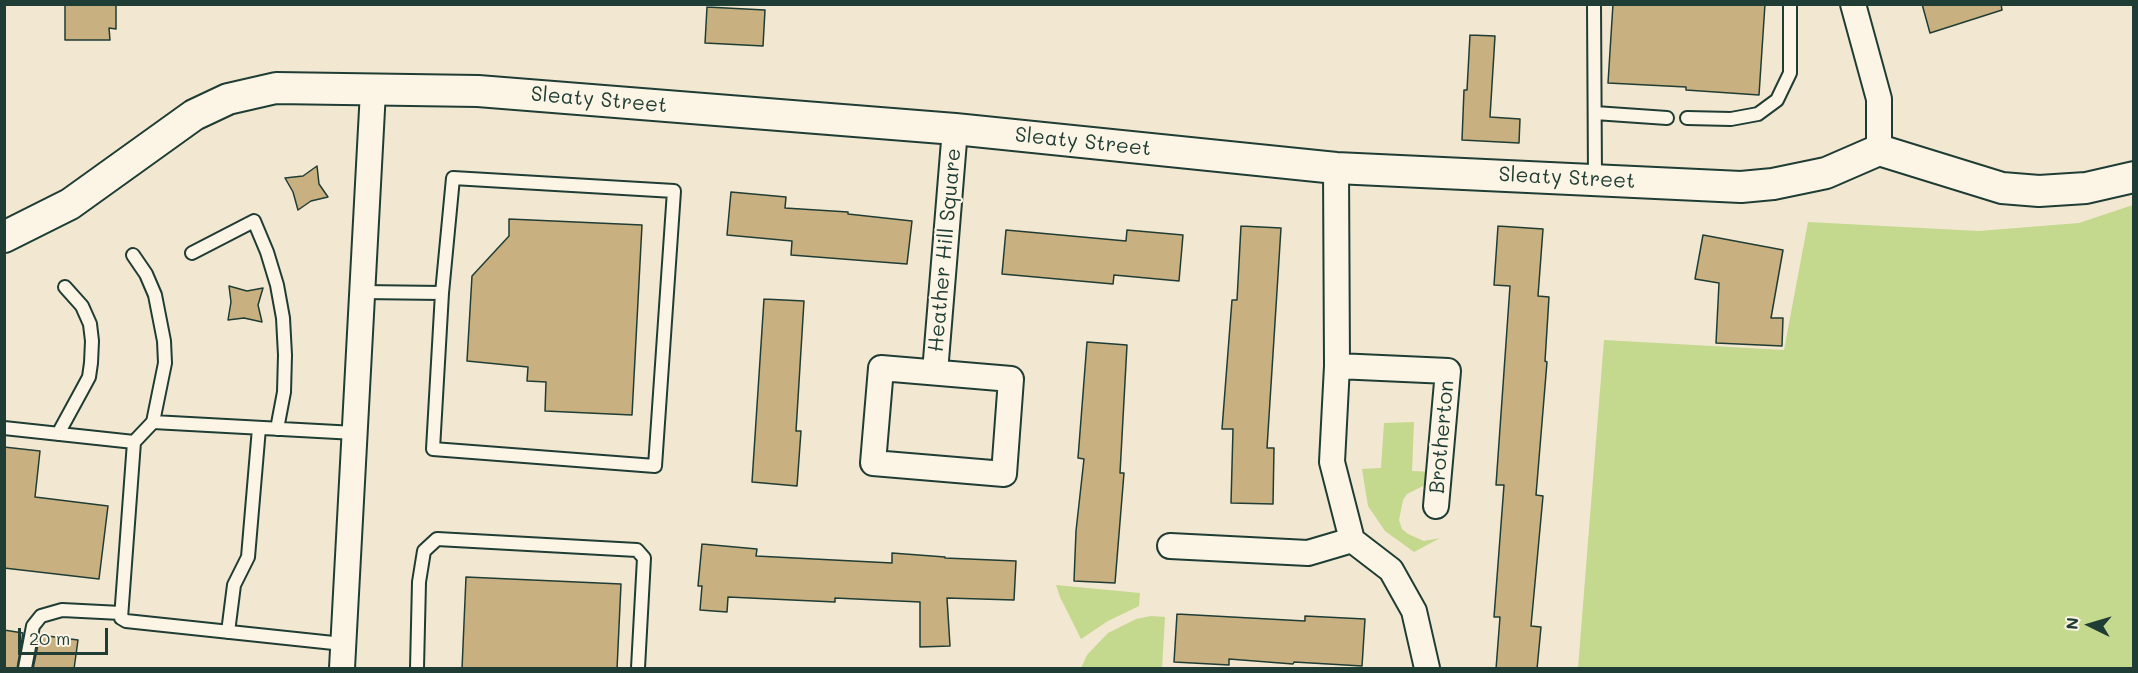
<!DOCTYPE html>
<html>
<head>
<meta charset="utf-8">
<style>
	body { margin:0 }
	#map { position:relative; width:2138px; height:673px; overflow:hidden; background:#f2e7d1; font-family:Mali,sans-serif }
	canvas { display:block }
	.frame { position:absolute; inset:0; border:6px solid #1f3d34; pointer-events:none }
	.north { position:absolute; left:2060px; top:595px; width:60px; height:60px; -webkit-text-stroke:4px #fcf5e5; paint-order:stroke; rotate:275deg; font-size:16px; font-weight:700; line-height:24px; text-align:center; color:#1f3d34 }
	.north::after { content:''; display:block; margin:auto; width:21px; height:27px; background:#1f3d34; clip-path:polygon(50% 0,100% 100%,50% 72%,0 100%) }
	.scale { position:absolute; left:18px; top:628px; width:90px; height:27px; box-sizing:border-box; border:3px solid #1f3d34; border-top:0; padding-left:8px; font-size:18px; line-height:21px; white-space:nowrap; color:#1f3d34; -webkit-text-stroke:4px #fcf5e5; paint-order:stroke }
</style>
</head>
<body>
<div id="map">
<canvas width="2138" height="673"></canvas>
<div class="frame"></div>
<div class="north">N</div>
<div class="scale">20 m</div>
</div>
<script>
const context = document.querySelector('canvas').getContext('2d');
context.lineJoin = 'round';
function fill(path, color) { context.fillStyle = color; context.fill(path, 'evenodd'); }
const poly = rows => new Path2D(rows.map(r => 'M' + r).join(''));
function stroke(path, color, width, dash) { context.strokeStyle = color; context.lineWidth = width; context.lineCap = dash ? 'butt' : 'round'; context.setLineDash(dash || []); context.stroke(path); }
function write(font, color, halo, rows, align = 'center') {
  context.font = font + ' Mali,sans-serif'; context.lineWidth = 4.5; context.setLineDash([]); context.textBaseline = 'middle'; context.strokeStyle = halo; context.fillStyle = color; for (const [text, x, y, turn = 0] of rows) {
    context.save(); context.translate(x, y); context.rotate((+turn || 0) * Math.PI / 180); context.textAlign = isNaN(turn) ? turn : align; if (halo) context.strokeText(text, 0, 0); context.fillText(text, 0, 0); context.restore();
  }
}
fill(poly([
	[2133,205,2133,668,1578,668,1604,340,1784,350,1808,222,1979,231,2079,223],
	[1414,422,1412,471,1435,472,1427,484,1407,494,1403,500,1399,520,1402,529,1408,534,1424,541,1440,538,1414,552,1385,531,1368,506,1362,469,1381,468,1384,423],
	[1056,585,1140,593,1139,606,1108,621,1081,639,1060,597],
	[1151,616,1165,617,1162,668,1081,668,1087,655,1108,633,1136,619]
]), '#c4d88e');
const building = poly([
	[65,4,116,4,116,29,109,28,110,40,65,40,65,4],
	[1613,4,1765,4,1759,95,1686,90,1686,87,1608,83,1613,4],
	[1922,4,2001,4,2002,10,1930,33,1922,4],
	[707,7,765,10,763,46,705,43,707,7],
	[1470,35,1495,36,1490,117,1520,119,1519,143,1462,140,1464,90,1467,90,1470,35],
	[317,166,319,184,328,197,311,201,298,210,293,192,285,178,303,176,317,166],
	[731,192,786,197,785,208,848,212,848,214,912,221,907,264,791,255,792,241,727,235,731,192],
	[509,219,642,225,632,415,545,411,546,382,527,381,528,367,467,361,472,276,509,236,509,219],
	[1241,226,1281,228,1267,448,1274,448,1273,504,1231,503,1233,429,1222,429,1232,300,1237,300,1241,226],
	[1498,226,1543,229,1538,296,1549,297,1545,361,1547,362,1536,495,1543,496,1531,626,1541,627,1537,669,1496,669,1500,617,1494,617,1504,485,1496,485,1510,286,1494,285,1498,226],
	[1006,230,1126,241,1127,230,1183,235,1179,281,1114,275,1113,284,1002,274,1006,230],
	[1703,235,1783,250,1771,318,1783,318,1782,346,1716,343,1719,283,1695,279,1703,235],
	[229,286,247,291,263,288,258,305,262,322,244,318,228,320,231,302,229,286],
	[764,299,804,301,796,431,801,431,797,486,752,482,764,299],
	[1087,342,1127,345,1120,473,1124,473,1115,583,1074,581,1076,531,1084,459,1078,458,1087,342],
	[4,447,40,451,35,497,108,506,99,579,4,568,4,447],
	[702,544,757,549,756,556,892,563,892,553,945,557,945,558,1016,561,1014,600,947,598,950,646,920,647,920,602,835,598,835,602,728,597,727,612,700,610,702,586,698,586,702,544],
	[466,577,621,584,617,669,462,669,466,577],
	[1177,614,1305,621,1305,616,1365,619,1362,666,1294,662,1293,664,1229,659,1229,665,1174,662,1177,614],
	[4,630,23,633,17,669,4,669,4,630],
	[40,635,78,640,74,669,33,669,40,635]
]);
fill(building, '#c9b080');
stroke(building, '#1f3d34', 1.5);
const service = poly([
	[1594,4,1595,179],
	[1595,113,1667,118],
	[1687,118,1731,119,1758,114,1777,100,1790,73,1790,4],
	[192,253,254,221,267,252,277,285,283,318,285,355,284,392,277,429],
	[133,255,146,274,155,295,164,341,165,363,153,422],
	[362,292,442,293,453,178,674,191,655,466,433,449,442,293],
	[4,428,134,442,153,422,355,433],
	[58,434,82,390,89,377,91,363,92,341,90,324,82,306,65,287],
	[134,442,121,618,126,621,343,644],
	[228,632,234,585,248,557,259,428],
	[25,668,33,626,41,616,62,610,121,613],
	[417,668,419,582,424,551,437,539,637,550,644,558,638,668]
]);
const minor = poly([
	[1853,4,1879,99,1879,150],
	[1336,168,1337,366,1332,462,1352,540,1391,570,1414,611,1427,668],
	[1337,366,1448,371,1436,506],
	[881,368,1011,379,1004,474,873,463,881,368],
	[935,372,955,129],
	[1170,546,1308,553,1352,540],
	[342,668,373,91]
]);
const tertiary = poly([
	[4,237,70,204,194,115,228,99,276,88,478,91,955,129,1336,168,1741,187,1773,184,1826,173,1879,150,2002,188,2039,191,2086,188,2134,177]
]);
stroke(service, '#1f3d34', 16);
stroke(minor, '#1f3d34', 28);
stroke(tertiary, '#1f3d34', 34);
stroke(service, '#fcf5e5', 12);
stroke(minor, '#fcf5e5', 24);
stroke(tertiary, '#fcf5e5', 30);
write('21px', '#1f3d34', '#fcf5e5', [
	["Sleaty Street",599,100,5],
	["Sleaty Street",1083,142,6],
	["Sleaty Street",1567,178,3],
	["Heather Hill Square",945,250,-85],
	["Brotherton",1442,437,-85]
]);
</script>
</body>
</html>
